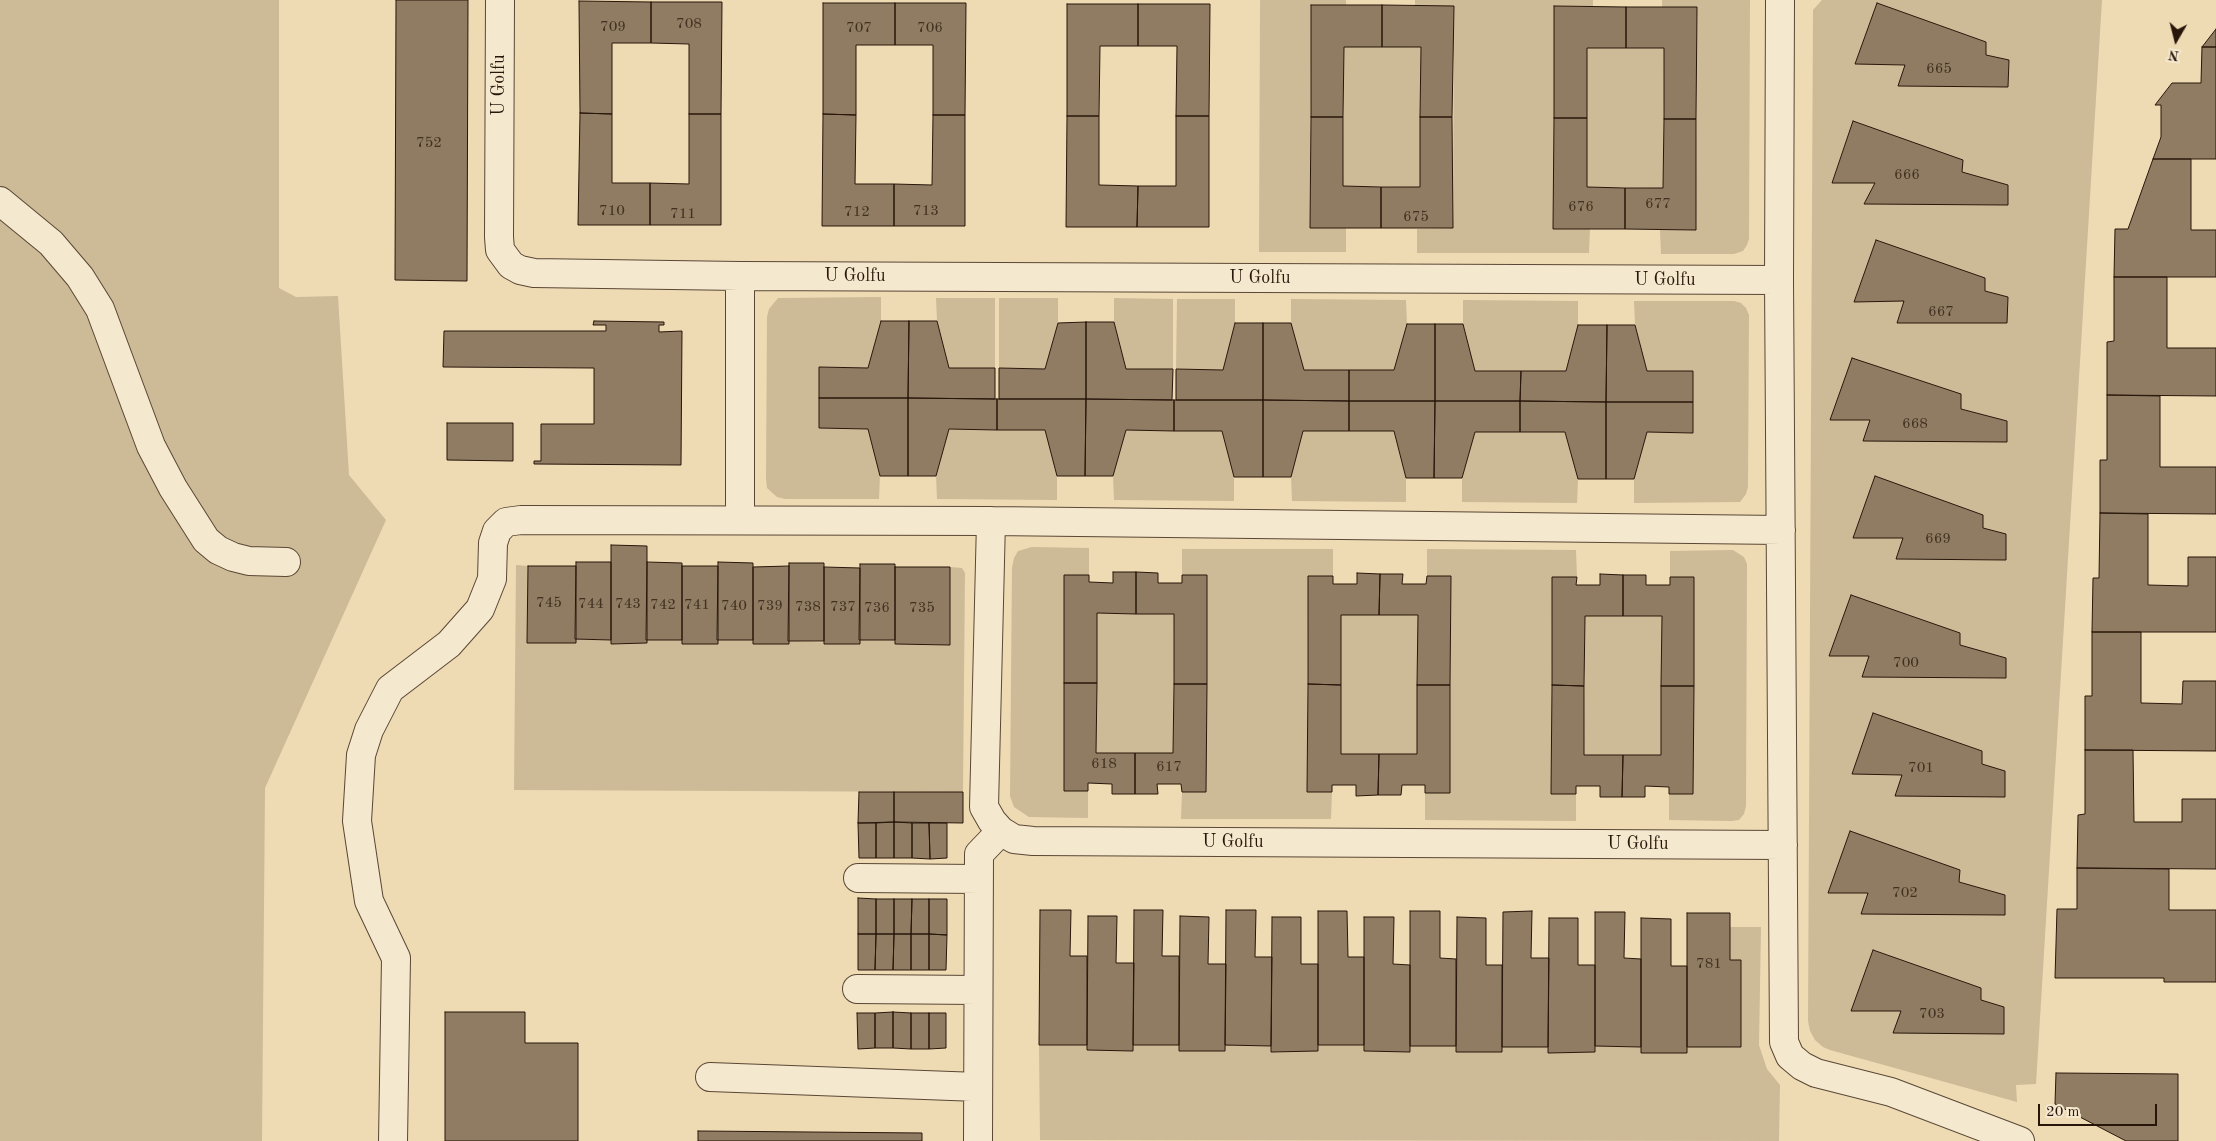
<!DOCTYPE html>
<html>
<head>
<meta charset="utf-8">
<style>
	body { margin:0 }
	#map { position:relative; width:2216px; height:1141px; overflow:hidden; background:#eedbb4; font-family:"Old Standard TT",serif }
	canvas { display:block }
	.north { position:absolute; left:2151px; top:15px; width:50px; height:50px; -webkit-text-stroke:4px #f4e8ce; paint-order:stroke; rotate:188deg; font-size:14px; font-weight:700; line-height:20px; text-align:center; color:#29160b }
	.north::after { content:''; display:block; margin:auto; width:18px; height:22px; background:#29160b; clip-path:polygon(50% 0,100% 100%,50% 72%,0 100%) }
	.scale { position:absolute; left:2038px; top:1104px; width:119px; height:22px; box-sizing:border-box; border:2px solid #29160b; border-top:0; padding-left:6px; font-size:15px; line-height:18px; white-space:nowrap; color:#29160b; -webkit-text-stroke:4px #f4e8ce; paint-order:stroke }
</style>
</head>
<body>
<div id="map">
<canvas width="2216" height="1141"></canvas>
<div class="north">N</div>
<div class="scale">20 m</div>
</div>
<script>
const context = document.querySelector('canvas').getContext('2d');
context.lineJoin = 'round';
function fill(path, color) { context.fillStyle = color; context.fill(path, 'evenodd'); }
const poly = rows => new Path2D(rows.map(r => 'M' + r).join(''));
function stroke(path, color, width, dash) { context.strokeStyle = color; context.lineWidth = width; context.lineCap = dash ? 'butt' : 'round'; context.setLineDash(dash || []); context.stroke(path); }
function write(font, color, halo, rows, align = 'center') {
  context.font = font + ' "Old Standard TT",serif'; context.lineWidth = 4; context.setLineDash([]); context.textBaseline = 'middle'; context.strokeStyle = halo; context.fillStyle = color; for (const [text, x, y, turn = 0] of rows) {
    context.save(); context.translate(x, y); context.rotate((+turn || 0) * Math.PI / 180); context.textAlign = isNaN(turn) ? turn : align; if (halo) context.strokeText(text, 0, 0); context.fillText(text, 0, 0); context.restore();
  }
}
fill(poly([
	[0,0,279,0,279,288,296,297,338,296,349,475,386,520,265,788,262,1141,0,1141],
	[1260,0,1346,0,1346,6,1311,5,1310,228,1346,228,1346,252,1259,252],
	[1415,0,1593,0,1593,6,1555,6,1553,229,1590,229,1589,253,1417,253,1417,229,1453,228,1454,6,1415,6],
	[1662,0,1750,0,1749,239,1747,245,1743,251,1734,254,1661,254,1660,230,1696,230,1697,7,1662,7],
	[1822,0,2102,0,2036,1084,2016,1085,2017,1102,1830,1050,1823,1047,1815,1040,1810,1031,1808,1021,1813,10],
	[1877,3,1986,42,1986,55,2009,60,2008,86,1899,86,1905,65,1855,64],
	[1853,121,1962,160,1962,172,2008,185,2008,205,1864,204,1875,183,1832,182],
	[1876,240,1984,278,1985,291,2007,297,2007,323,1897,323,1904,301,1854,301],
	[1852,358,1961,394,1961,409,2007,421,1863,441,1870,420,1831,420],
	[1875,477,1983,515,1983,528,2006,534,2006,560,1896,559,1903,538,1853,538],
	[1851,595,1960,633,1960,645,2006,678,1862,677,1869,656,1829,656],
	[1873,713,1982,751,1982,764,2005,771,2005,796,1895,796,1902,775,1852,774],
	[1850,831,1959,870,1959,882,2005,895,2005,914,1861,914,1868,893,1828,892],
	[1873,950,1981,988,1981,1000,1901,1011,1851,1011],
	[1344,47,1421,47,1420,187,1343,186],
	[1587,48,1664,48,1663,188,1587,187],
	[881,297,881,321,868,368,820,367,819,398,819,428,868,429,880,476,879,499,785,499,777,497,767,488,766,479,767,317,769,309,778,298],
	[936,298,995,298,995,368,949,368,937,321],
	[999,298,1058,298,1058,323,1045,369,999,368],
	[1114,298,1173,299,1173,369,1126,369,1114,322],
	[1177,299,1235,299,1235,323,1223,370,1176,369],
	[1291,299,1406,300,1407,324,1394,370,1304,370,1291,323],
	[1463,300,1578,301,1578,325,1566,371,1475,371,1463,324],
	[1634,301,1734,301,1741,303,1746,308,1749,315,1748,487,1746,494,1740,502,1634,503,1634,479,1647,432,1693,433,1647,371,1635,325],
	[949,429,1045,430,1057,476,1057,500,937,499,936,476],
	[1126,430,1222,431,1234,477,1234,501,1114,500,1113,476],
	[1303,431,1394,431,1406,478,1406,502,1292,501,1291,477],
	[1475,432,1565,432,1578,479,1577,503,1462,502,1462,478],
	[1032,547,1089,548,1089,575,1064,575,1064,791,1088,791,1088,818,1029,817,1014,807,1010,796,1012,568,1014,558,1018,551],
	[1182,549,1333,549,1333,576,1308,576,1307,792,1332,792,1331,819,1181,819,1182,792,1206,792,1182,575],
	[1427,549,1576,550,1577,577,1552,577,1551,793,1576,794,1576,821,1425,820,1425,793,1450,793,1450,685,1451,577,1427,576],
	[1733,550,1744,557,1747,564,1746,806,1744,814,1739,820,1732,821,1669,820,1669,794,1693,794,1694,578,1670,577,1670,551],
	[516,565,528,566,527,643,575,643,575,639,611,640,611,644,646,643,646,640,682,640,682,644,717,644,717,640,753,640,753,644,788,644,788,641,859,644,859,640,895,640,895,644,950,645,950,567,962,568,965,573,963,792,514,790],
	[1097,613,1174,614,1173,753,1096,753],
	[1341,615,1418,615,1417,754,1341,754],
	[1585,616,1662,616,1661,755,1584,755],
	[1730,927,1761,927,1759,1045,1767,1069,1780,1085,1779,1141,1040,1140,1039,1045,1087,1045,1087,1050,1132,1051,1133,1045,1179,1045,1179,1051,1225,1051,1225,1045,1271,1046,1272,1052,1317,1051,1318,1045,1364,1045,1364,1051,1410,1052,1410,1045,1456,1046,1456,1052,1502,1052,1502,1047,1548,1047,1549,1053,1594,1052,1595,1046,1641,1047,1641,1053,1687,1053,1687,1047,1741,1047,1741,960,1730,960]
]), '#cdba97');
const building = poly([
	[396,0,468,0,467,281,395,280,396,0],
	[579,1,651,2,651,43,612,43,612,114,580,113,579,1],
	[651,2,722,2,721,114,689,114,689,44,651,43,651,2],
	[823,3,895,3,895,45,856,45,856,115,823,114,823,3],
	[895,3,966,3,965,115,933,115,933,45,895,45,895,3],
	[1877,3,1986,42,1986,55,2009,60,2008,87,1898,86,1905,65,1855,64,1877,3],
	[1067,4,1138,4,1138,46,1100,46,1099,116,1067,116,1067,4],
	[1138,4,1210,4,1209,116,1176,116,1177,46,1138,46,1138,4],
	[1311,5,1382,5,1382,47,1344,47,1343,117,1311,117,1311,5],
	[1382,5,1454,6,1452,117,1420,117,1421,47,1382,47,1382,5],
	[1554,6,1626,7,1626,48,1587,48,1587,118,1554,118,1554,6],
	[1626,7,1697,7,1696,119,1664,119,1664,48,1626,48,1626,7],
	[2216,29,2216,47,2202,47,2216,29],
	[2202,47,2216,47,2216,159,2153,159,2161,137,2161,105,2155,105,2172,83,2201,83,2202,47],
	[580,113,612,114,612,183,650,183,650,225,578,225,580,113],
	[689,114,721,114,721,225,650,225,650,183,689,184,689,114],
	[823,114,856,115,855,184,894,184,894,226,822,226,823,114],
	[933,115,965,115,965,226,894,226,894,184,932,185,933,115],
	[1067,116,1099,116,1099,185,1138,186,1137,227,1066,227,1067,116],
	[1176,116,1209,116,1209,227,1137,227,1138,186,1176,186,1176,116],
	[1311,117,1343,117,1343,186,1381,187,1381,228,1310,228,1311,117],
	[1420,117,1452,117,1453,228,1381,228,1381,187,1420,187,1420,117],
	[1554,118,1587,118,1587,187,1625,188,1625,229,1553,229,1554,118],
	[1664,119,1696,119,1696,230,1625,229,1625,188,1663,188,1664,119],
	[1853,121,1963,160,1962,172,2008,185,2008,205,1864,204,1875,183,1832,183,1853,121],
	[2153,159,2191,159,2191,230,2216,230,2216,277,2114,277,2115,229,2128,229,2153,159],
	[1876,240,1985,278,1985,291,2008,297,2007,323,1897,323,1904,301,1854,302,1876,240],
	[2114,277,2167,277,2167,348,2216,348,2216,396,2107,395,2107,342,2114,341,2114,277],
	[594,321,664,322,664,325,659,325,659,332,682,331,681,465,534,464,534,461,541,461,541,424,594,424,594,368,443,367,444,331,606,331,606,325,593,325,594,321],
	[881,321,909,321,908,398,819,398,819,367,868,368,881,321],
	[909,321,937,321,949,368,995,368,995,399,908,398,909,321],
	[1086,322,1086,399,999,399,999,368,1045,369,1058,323,1086,322],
	[1086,322,1114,322,1126,369,1173,369,1172,400,1086,399,1086,322],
	[1235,323,1263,323,1263,400,1176,400,1176,369,1223,370,1235,323],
	[1263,323,1291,323,1304,370,1349,370,1349,401,1263,400,1263,323],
	[1407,324,1435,324,1435,401,1349,401,1349,370,1394,370,1407,324],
	[1435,324,1463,324,1475,371,1521,371,1520,401,1435,401,1435,324],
	[1578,325,1607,325,1606,402,1520,401,1521,371,1566,371,1578,325],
	[1607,325,1635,325,1647,371,1693,371,1693,402,1606,402,1607,325],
	[1852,358,1961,394,1961,409,2007,421,2007,442,1863,441,1870,420,1830,420,1852,358],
	[2107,395,2160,396,2160,467,2216,467,2216,514,2100,513,2100,460,2107,460,2107,395],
	[819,398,908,398,908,476,880,476,868,429,819,428,819,398],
	[908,398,997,399,997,430,949,429,936,476,908,476,908,398],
	[997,399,1086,399,1085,476,1057,476,1045,430,997,430,997,399],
	[1086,399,1174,400,1174,431,1126,430,1113,476,1085,476,1086,399],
	[1174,400,1263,400,1263,477,1234,477,1222,431,1174,431,1174,400],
	[1263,400,1349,401,1349,431,1303,431,1291,477,1263,477,1263,400],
	[1349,401,1435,401,1434,478,1406,478,1394,431,1349,431,1349,401],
	[1435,401,1520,401,1520,432,1475,432,1462,478,1434,478,1435,401],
	[1520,401,1606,402,1606,479,1578,479,1565,432,1520,432,1520,401],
	[1606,402,1693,402,1693,433,1647,432,1634,479,1606,479,1606,402],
	[447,423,513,423,513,461,447,460,447,423],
	[1875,476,1983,515,1983,528,2006,534,2006,560,1896,559,1903,538,1853,538,1875,476],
	[2100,513,2148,514,2148,585,2188,586,2188,557,2216,557,2216,632,2092,632,2093,578,2099,578,2100,513],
	[611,545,647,546,647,643,611,644,611,545],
	[576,562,611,562,611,640,575,639,576,562],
	[647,562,682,563,682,640,646,640,647,562],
	[718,562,753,563,753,640,717,640,718,562],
	[789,563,824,563,824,641,788,641,789,563],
	[860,564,895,564,895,640,859,640,860,564],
	[528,566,576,566,576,643,527,643,528,566],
	[682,566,718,566,718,644,682,644,682,566],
	[789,566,789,644,753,644,753,567,789,566],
	[824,567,860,568,860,644,824,644,824,567],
	[895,567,950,567,950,645,895,644,895,567],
	[1113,572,1136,572,1136,614,1097,613,1097,683,1064,683,1064,575,1089,575,1089,582,1113,583,1113,572],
	[1136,572,1158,573,1158,583,1182,583,1182,575,1207,575,1207,684,1174,684,1174,614,1136,614,1136,572],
	[1357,573,1380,574,1379,615,1341,615,1341,685,1308,684,1308,576,1333,576,1333,584,1357,584,1357,573],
	[1380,574,1403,574,1402,584,1426,584,1427,576,1451,576,1450,685,1417,685,1418,615,1379,615,1380,574],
	[1600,574,1623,575,1623,616,1585,616,1584,686,1552,685,1552,577,1577,577,1576,585,1600,585,1600,574],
	[1623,575,1646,575,1646,585,1670,585,1670,577,1694,577,1694,686,1661,686,1662,616,1623,616,1623,575],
	[1851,595,1960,633,1960,645,2006,658,2006,678,1862,677,1869,656,1829,656,1851,595],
	[2092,632,2141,632,2141,703,2182,704,2183,681,2216,681,2216,751,2085,750,2085,696,2092,696,2092,632],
	[1064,683,1097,683,1096,753,1135,753,1135,794,1112,794,1112,784,1088,783,1088,791,1064,791,1064,683],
	[1174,684,1207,684,1206,792,1182,792,1181,784,1157,784,1158,794,1135,794,1135,753,1173,753,1174,684],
	[1308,684,1341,685,1341,754,1379,754,1378,795,1356,796,1356,785,1332,785,1332,792,1307,792,1308,684],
	[1417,685,1450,685,1450,793,1425,793,1425,785,1402,785,1401,795,1378,795,1379,754,1417,754,1417,685],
	[1552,685,1584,686,1584,755,1623,755,1622,797,1600,797,1600,786,1576,786,1576,794,1551,794,1552,685],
	[1661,686,1694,686,1693,794,1669,794,1669,787,1645,786,1645,797,1622,797,1623,755,1661,755,1661,686],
	[1873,713,1982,751,1982,764,2005,771,2005,797,1895,796,1902,775,1852,774,1873,713],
	[2085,750,2133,750,2134,822,2182,822,2182,799,2216,799,2216,869,2077,868,2078,815,2085,814,2085,750],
	[859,792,894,792,894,822,858,823,859,792],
	[894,792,963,792,963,823,894,822,894,792],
	[894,822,912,823,912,858,894,858,894,822],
	[894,822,894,858,876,858,876,823,894,822],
	[858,823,876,823,876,858,859,858,858,823],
	[912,823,929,823,930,859,912,858,912,823],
	[929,823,947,823,947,858,930,859,929,823],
	[1850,831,1960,870,1959,882,2005,895,2005,915,1861,914,1868,893,1828,893,1850,831],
	[2077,868,2169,869,2169,910,2216,910,2216,982,2164,982,2164,978,2055,978,2057,909,2077,909,2077,868],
	[858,898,876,899,876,934,858,934,858,898],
	[876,899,894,899,894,934,876,934,876,899],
	[894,899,912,899,911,934,894,934,894,899],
	[912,899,929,899,929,934,911,934,912,899],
	[929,899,947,899,947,935,929,934,929,899],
	[1040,910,1071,910,1070,956,1087,956,1087,1045,1039,1045,1040,910],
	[1134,910,1163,910,1162,956,1179,956,1179,1045,1133,1045,1134,910],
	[1226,910,1256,910,1255,957,1272,957,1271,1046,1225,1045,1226,910],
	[1318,911,1347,911,1348,957,1364,957,1364,1045,1318,1045,1318,911],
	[1410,911,1440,911,1440,958,1456,959,1456,1046,1410,1046,1410,911],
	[1532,911,1531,958,1549,958,1548,1047,1502,1047,1503,912,1532,911],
	[1595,912,1625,912,1624,958,1641,959,1641,1047,1595,1046,1595,912],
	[1687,913,1730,913,1730,960,1741,960,1741,1047,1687,1047,1687,913],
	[1088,916,1117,916,1116,963,1134,963,1133,1051,1087,1050,1088,916],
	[1180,916,1209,917,1208,964,1226,964,1225,1051,1179,1051,1180,916],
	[1272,917,1301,917,1301,964,1318,964,1318,1051,1271,1052,1272,917],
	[1364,917,1394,917,1393,964,1410,965,1410,1052,1364,1051,1364,917],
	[1457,917,1486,918,1486,965,1502,965,1502,1052,1456,1052,1457,917],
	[1549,918,1578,918,1578,965,1595,965,1595,1052,1548,1053,1549,918],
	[1641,918,1671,919,1671,966,1687,966,1687,1053,1641,1053,1641,918],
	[858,934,876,934,875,970,858,970,858,934],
	[876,934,894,934,893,970,875,970,876,934],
	[894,934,911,934,911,970,893,970,894,934],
	[911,934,929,934,929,970,911,970,911,934],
	[929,934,947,935,946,970,929,970,929,934],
	[1873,950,1981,988,1981,1000,2004,1007,2004,1034,1893,1033,1901,1011,1851,1011,1873,950],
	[445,1012,525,1012,525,1043,578,1043,578,1141,445,1141,445,1012],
	[893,1012,893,1048,875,1048,875,1013,893,1012],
	[893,1012,911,1013,911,1049,893,1048,893,1012],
	[857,1013,875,1013,875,1048,858,1049,857,1013],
	[911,1013,929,1013,929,1049,911,1049,911,1013],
	[929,1013,946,1013,946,1048,929,1049,929,1013],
	[2056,1073,2178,1074,2178,1141,2126,1141,2055,1104,2056,1073],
	[698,1131,922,1133,922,1141,698,1141,698,1131]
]);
fill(building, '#8f7c63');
stroke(building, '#29160b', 1);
const minor = poly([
	[500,0,499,237,500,250,511,265,520,270,534,273,740,276,1779,280],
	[1780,0,1779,280,1784,1042,1790,1056,1802,1066,1816,1073,1891,1092,2020,1141],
	[0,201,51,243,80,277,100,309,151,446,173,488,206,540,218,550,233,557,249,561,286,562],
	[740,520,740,276],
	[991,521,984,807,992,821,1001,831,1014,839,1033,841,1783,845],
	[858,878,979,879],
	[857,989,978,990],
	[710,1077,978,1087],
	[393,1141,396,958,369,901,357,821,361,755,369,730,390,689,449,644,480,609,492,579,493,543,497,531,506,522,521,520,991,521,1781,530],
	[978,1141,979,854,1001,831]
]);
stroke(minor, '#5a4735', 30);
stroke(minor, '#f4e8ce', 28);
write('15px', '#423021', null, [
	["708",689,24],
	["709",613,27],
	["707",859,28],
	["706",930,28],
	["665",1939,69],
	["752",429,143],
	["666",1907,175],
	["677",1658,204],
	["676",1581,207],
	["710",612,211],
	["713",926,211],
	["712",857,212],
	["711",683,214],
	["675",1416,217],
	["667",1941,312],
	["668",1915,424],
	["669",1938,539],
	["745",549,603],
	["744",591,604],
	["743",628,604],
	["742",663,605],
	["741",697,605],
	["740",734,606],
	["739",770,606],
	["738",808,607],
	["737",843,607],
	["736",877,608],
	["735",922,608],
	["700",1906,663],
	["618",1104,764],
	["617",1169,767],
	["701",1921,768],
	["702",1905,893],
	["781",1709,964],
	["703",1932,1014]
]);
write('18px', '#29160b', '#f4e8ce', [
	["U Golfu",499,85,-90],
	["U Golfu",855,276],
	["U Golfu",1260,278],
	["U Golfu",1665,280],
	["U Golfu",1233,842],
	["U Golfu",1638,844]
]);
</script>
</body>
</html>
